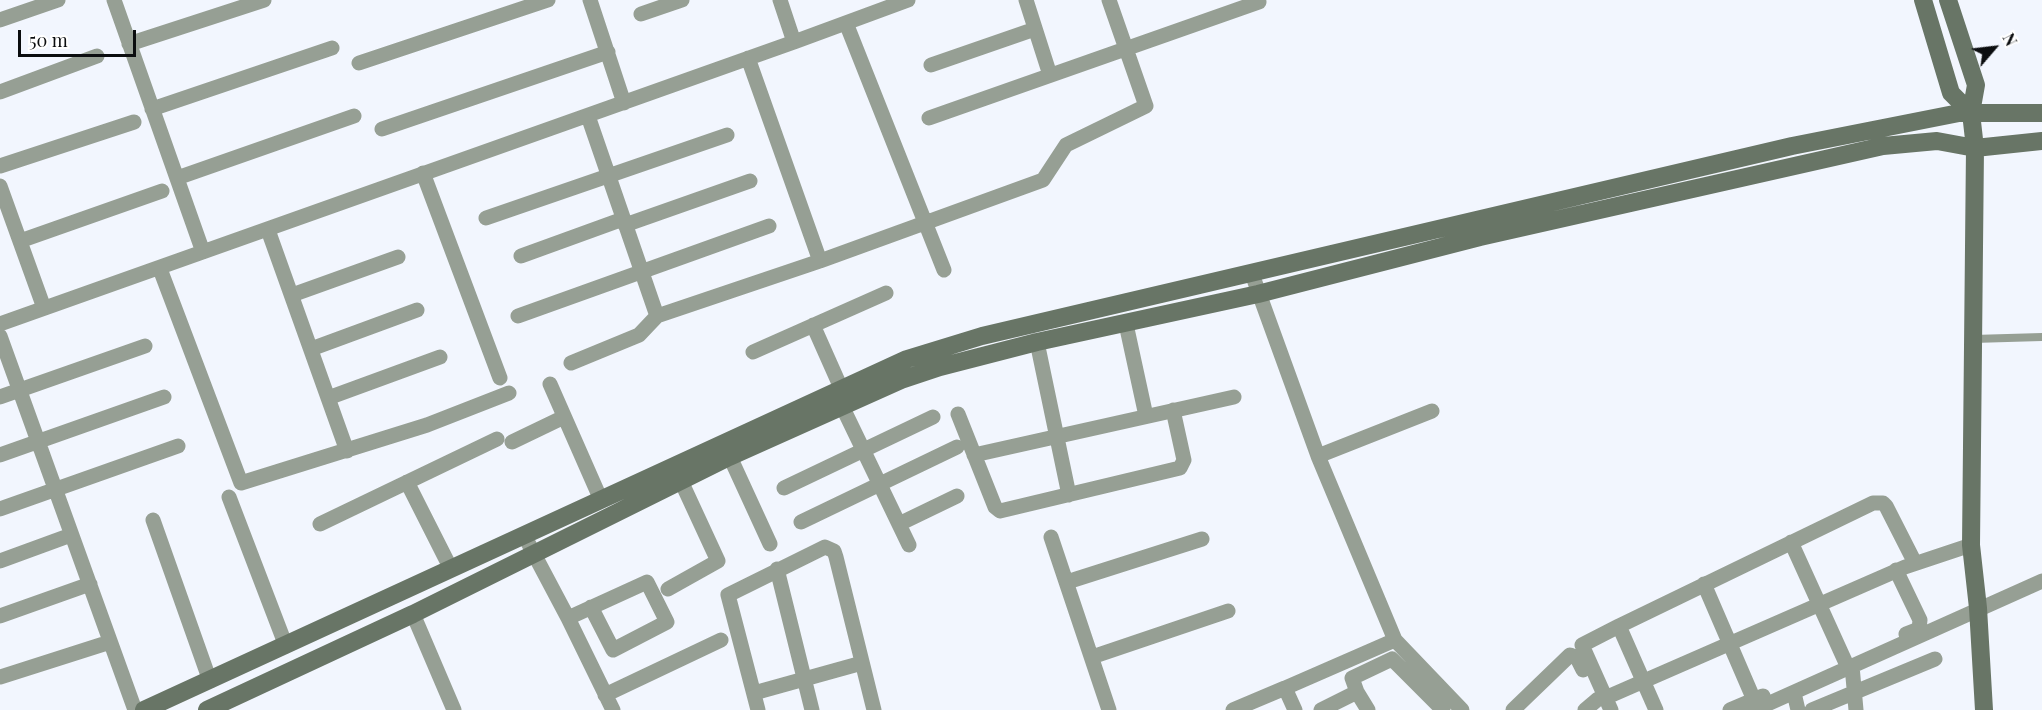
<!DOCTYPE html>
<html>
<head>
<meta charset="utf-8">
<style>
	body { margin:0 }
	#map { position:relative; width:2042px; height:710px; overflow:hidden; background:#f2f6fe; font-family:"Playfair Display",serif }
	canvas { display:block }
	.north { position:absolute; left:1964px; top:18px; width:60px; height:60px; -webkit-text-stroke:4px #fff; paint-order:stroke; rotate:62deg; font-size:16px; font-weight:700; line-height:24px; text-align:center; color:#0b0d0f }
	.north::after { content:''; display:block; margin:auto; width:21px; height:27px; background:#0b0d0f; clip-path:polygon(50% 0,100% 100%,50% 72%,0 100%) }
	.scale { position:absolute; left:18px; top:30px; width:118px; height:27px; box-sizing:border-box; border:3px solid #0b0d0f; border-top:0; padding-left:8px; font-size:18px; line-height:21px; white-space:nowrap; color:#0b0d0f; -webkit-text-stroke:4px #fff; paint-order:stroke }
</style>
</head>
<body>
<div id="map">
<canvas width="2042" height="710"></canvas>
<div class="north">N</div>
<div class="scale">50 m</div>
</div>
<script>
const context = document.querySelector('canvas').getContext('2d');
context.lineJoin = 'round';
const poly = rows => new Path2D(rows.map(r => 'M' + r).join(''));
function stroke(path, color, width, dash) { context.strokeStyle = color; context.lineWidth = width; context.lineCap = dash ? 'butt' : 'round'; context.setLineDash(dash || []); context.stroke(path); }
stroke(poly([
	[1973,339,2042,337]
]), '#969f94', 8);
stroke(poly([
	[114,0,203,252],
	[590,0,624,103],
	[780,0,794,42,908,0],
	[1026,0,1050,75],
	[641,14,682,0],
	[0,20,58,0],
	[846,23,944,270],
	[129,44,264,0],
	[748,58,820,261,1043,180,1066,145,1146,106,1109,0],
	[359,63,548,0],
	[931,65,1035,29],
	[0,92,97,56],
	[152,109,332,48],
	[588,116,657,316],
	[929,118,1259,2],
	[382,129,608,52],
	[0,166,134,122],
	[423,173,500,378],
	[177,178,354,116],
	[0,186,44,308],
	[486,218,727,135],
	[625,225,750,181],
	[268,230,347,451],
	[20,241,162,191],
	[521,256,623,219],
	[160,269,241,483,427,425,509,393],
	[1252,274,1318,456,1395,640,1462,710],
	[292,295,398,257],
	[518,316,769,226],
	[0,324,794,42],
	[1126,324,1146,416],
	[813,325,841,388],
	[0,336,135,710],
	[1037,342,1069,495],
	[311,349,417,310],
	[753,352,886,293],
	[571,363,639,335,657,316,820,261],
	[550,384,601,500],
	[0,397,145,346],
	[328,398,440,357],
	[842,406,909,545],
	[958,414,995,507,1000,511,1180,468,1184,460,1173,410],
	[512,442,564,417],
	[725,446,770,544],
	[0,455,164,397],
	[974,455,1234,397],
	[1318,456,1432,411],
	[407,482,451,569],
	[784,488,933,417],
	[229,497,286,646],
	[0,509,178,446],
	[153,520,210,681],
	[801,522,957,447],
	[320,524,497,439],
	[899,524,957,496],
	[524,535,568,618,613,710],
	[1051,537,1109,710],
	[1791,542,1845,661],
	[0,561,71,535],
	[777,569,812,710],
	[1896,570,1920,620,1919,629,1906,634],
	[1067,582,1202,539],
	[1704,584,1754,700],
	[668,589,718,561,681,481],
	[413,614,454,710],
	[0,616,90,584],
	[568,618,647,582,667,622,613,650,591,607],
	[1619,626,1656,710],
	[1092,657,1228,611],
	[1852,666,1856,710],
	[0,677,110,642],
	[1357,692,1352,678,1392,659,1443,710],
	[754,693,862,663],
	[1794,693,1798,710],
	[605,695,721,640],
	[1605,698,1905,567,1971,545],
	[758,710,728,595,825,547,834,551,836,557,874,710],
	[1233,710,1285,688],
	[1295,710,1285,688,1395,640],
	[1321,710,1357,692,1368,710],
	[1513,710,1570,655,1577,658,1583,670],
	[1585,710,1598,699],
	[1611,710,1582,645,1619,626,1873,503,1883,503,1886,506,1915,563],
	[1730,710,1763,696],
	[1754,710,2042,581],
	[1812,710,1935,659]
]), '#969f94', 15);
stroke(poly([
	[1923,0,1951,93,1971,113],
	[1948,0,1976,85,1971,113,1975,148,1971,545,1978,608,1984,710],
	[144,710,907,359,982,336,1792,146,1959,113,2042,113],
	[207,710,413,614,729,457,901,380,940,367,1037,342,1258,294,1480,237,1883,146,1937,141,1975,148,2042,141]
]), '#687566', 18);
</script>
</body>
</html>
